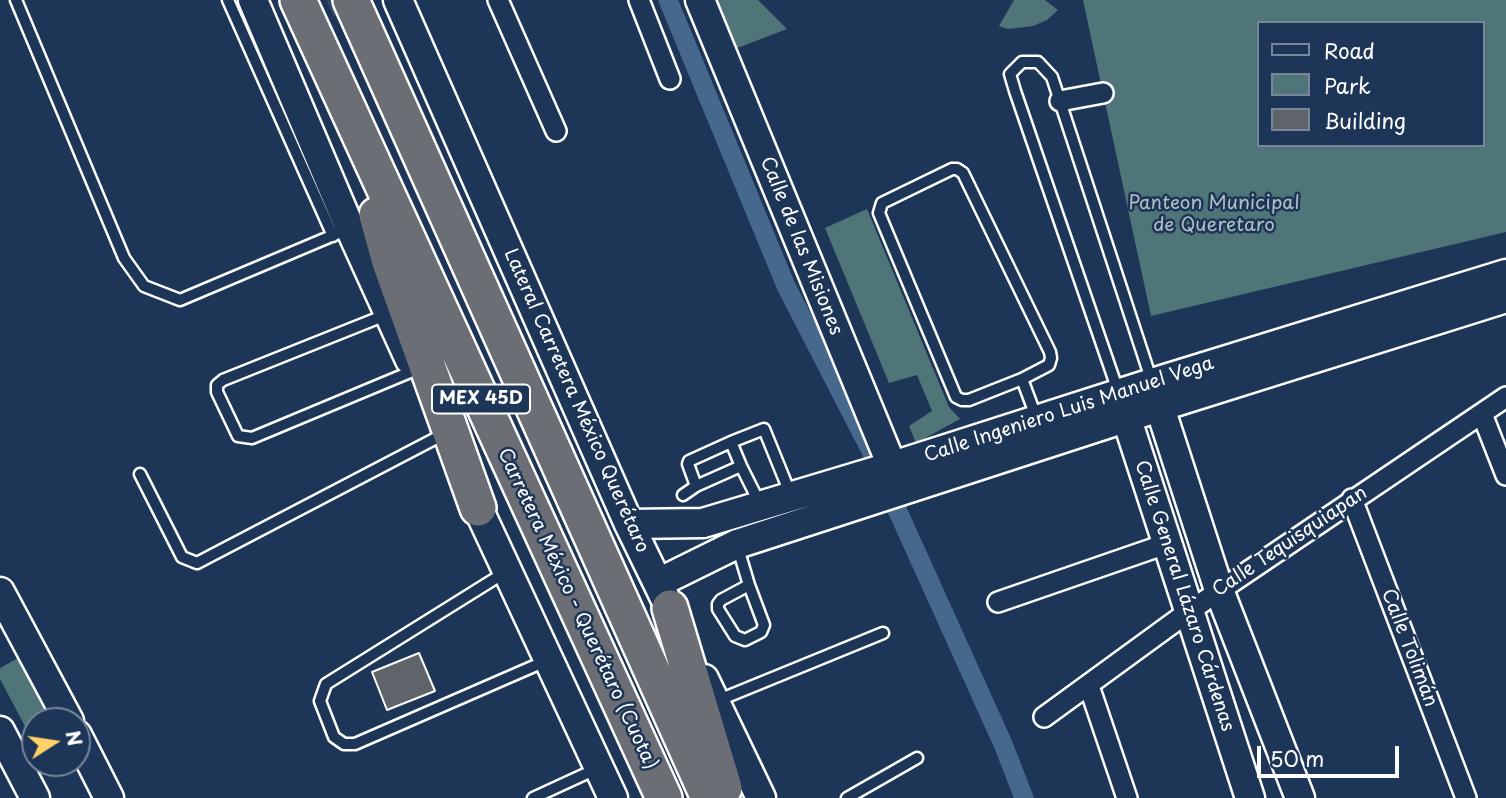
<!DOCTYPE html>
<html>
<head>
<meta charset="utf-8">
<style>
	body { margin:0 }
	#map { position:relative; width:1506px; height:798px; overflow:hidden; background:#1d3557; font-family:"Playpen Sans",sans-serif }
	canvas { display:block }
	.legend { position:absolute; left:1257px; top:21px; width:228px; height:126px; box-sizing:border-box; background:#1d3557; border:2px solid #77869a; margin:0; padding:9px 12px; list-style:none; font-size:21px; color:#fff }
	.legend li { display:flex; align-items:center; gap:14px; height:35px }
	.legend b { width:35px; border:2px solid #77869a }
	.north { position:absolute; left:21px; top:707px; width:70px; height:70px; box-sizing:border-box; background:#1d3557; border:2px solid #77869a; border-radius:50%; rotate:78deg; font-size:19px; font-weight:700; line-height:28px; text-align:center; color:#fff }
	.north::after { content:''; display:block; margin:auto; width:24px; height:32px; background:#ffd166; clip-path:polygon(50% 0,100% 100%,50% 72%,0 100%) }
	.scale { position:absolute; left:1257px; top:746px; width:142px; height:32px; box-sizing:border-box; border:4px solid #fff; border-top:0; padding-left:9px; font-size:21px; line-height:24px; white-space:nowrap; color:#fff; -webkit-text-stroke:5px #1d3557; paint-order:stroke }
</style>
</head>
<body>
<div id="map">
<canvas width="1506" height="798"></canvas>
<ul class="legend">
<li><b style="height:9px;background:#1d3557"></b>Road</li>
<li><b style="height:19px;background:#507578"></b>Park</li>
<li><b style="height:19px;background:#5f636a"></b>Building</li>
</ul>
<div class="north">N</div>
<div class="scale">50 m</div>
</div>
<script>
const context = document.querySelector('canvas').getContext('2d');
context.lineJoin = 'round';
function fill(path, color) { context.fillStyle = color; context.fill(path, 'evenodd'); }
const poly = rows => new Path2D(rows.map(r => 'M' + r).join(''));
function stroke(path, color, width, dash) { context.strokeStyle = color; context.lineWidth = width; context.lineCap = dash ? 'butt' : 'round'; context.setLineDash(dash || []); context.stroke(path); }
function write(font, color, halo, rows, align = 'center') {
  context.font = font + ' "Playpen Sans",sans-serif'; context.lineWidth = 5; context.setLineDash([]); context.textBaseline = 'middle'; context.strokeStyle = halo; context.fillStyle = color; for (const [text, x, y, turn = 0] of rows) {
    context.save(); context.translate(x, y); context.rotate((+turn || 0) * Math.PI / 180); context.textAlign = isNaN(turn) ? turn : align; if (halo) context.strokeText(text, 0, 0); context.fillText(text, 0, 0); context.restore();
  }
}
fill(poly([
	[711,0,758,0,787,29,732,50],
	[1014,0,1045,0,1058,10,1047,20,1033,26,1008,29,999,26],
	[1083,0,1506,0,1506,232,1151,316],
	[1259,23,1483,23,1483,145,1259,145],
	[867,209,949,407,960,419,916,443,909,426,932,411,917,375,889,383,825,228],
	[29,652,53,721,35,721,35,731,29,734,0,679,0,668]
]), '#507578');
stroke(poly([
	[668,0,786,286,875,459],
	[895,505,1003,744,1024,798]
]), '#47688d', 19);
const building = poly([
	[419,653,435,691,387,710,372,672,419,653]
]);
fill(building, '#5f636a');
stroke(building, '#fff', 2);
stroke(poly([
	[290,22,337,0]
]), '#344968', 28, [28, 14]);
const lane = poly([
	[16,0,124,258,144,286,180,300,348,229],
	[228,0,333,236],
	[952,169,957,169,963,173,1050,352,1051,358,1049,365,1022,379,969,400,962,400,956,397,879,213,882,203,952,169],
	[388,314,223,380,217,385,217,392,238,436,252,438,415,370],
	[1022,379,1037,419],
	[1118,391,1015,91,1010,74,1022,62,1038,62,1052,77,1152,382],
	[741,466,731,442,764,429,790,493],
	[140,474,182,557,197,563,444,434],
	[696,486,688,464,689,461,731,442],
	[683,495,696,486,741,466,759,502],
	[737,545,749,585,764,625,761,632,745,640,735,636,718,609,718,604,721,600,749,585],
	[504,573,326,684,320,701,334,737,344,744,355,744,548,660],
	[719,700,883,633],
	[533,798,596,769],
	[847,798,917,758]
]);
const street = poly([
	[498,0,556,131],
	[639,0,670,79],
	[1060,101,1103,93],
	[1482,414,1506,475],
	[1352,499,1466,798],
	[998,602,1166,544],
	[1089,686,1127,798],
	[1044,717,1188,612,1506,397]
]);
const secondary = poly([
	[253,0,350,228,410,360],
	[398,0,629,524,665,598],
	[700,0,899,483],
	[1154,389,1219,590,1300,798],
	[1121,401,1250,798],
	[469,489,613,798],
	[629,524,703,523,893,466,1152,383,1506,274],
	[658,583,737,544,1159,407,1506,298],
	[0,592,69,721],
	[704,679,761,798],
	[0,731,35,798],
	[77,735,109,798]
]);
const highway = poly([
	[298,0,664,798],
	[351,0,709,798],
	[377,215,390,262,478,508],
	[670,608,724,788]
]);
stroke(lane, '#fff', 15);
stroke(street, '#fff', 24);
stroke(secondary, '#fff', 33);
stroke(highway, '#fff', 40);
stroke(lane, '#1d3557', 10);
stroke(street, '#1d3557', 19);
stroke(secondary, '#1d3557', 28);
stroke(highway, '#6b6f75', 35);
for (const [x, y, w] of [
	[481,399,98]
]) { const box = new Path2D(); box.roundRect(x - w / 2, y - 14.5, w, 29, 5); context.fillStyle = '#1d3557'; context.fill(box); stroke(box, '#fff', 2); }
write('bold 18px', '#fff', null, [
	["MEX 45D",481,399]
]);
write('19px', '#b0c1c2', '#1d3557', [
	["Panteon Municipal",1214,204],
	["de Queretaro",1214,226]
]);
write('19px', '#fff', '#1d3557', [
	["Calle de las Misiones",801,246,68],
	["Lateral Carretera México Querétaro",576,401,66],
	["Calle Ingeniero Luis Manuel Vega",1069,410,-18],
	["Calle Tequisquiapan",1290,542,-34],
	["Calle General Lázaro Cárdenas",1184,596,72],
	["Carretera México - Querétaro (Cuota)",577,609,65],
	["Calle Tolimán",1409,648,69]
]);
</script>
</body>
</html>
